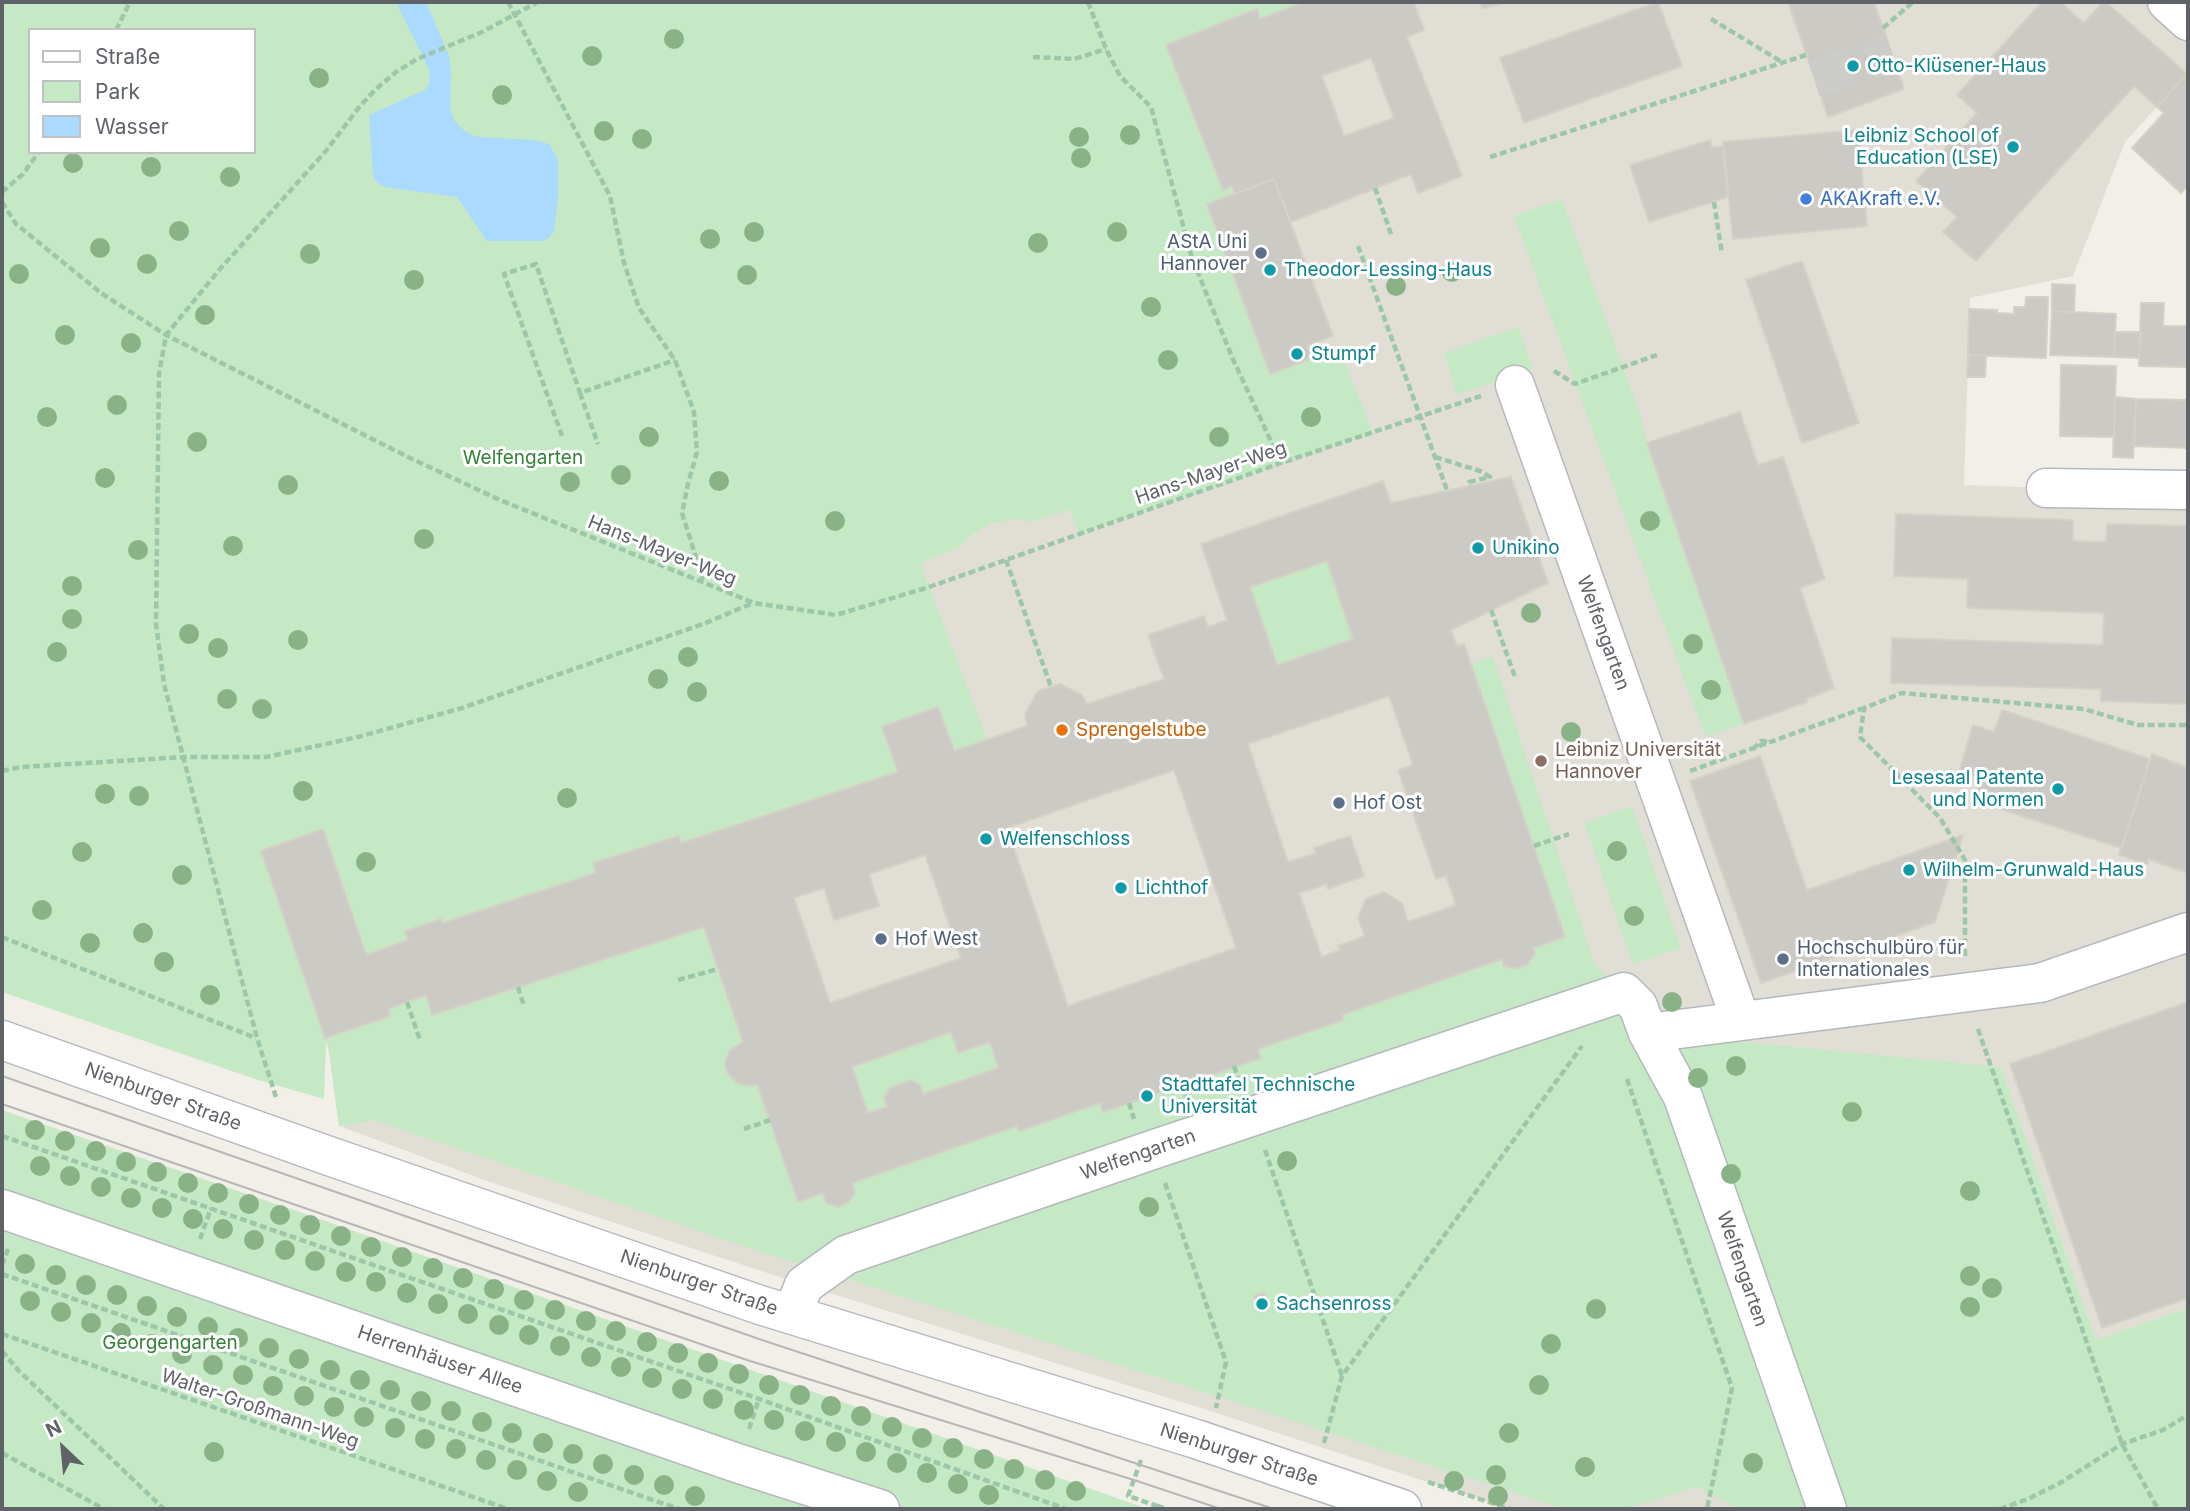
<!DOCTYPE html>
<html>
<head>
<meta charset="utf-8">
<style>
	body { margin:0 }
	#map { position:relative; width:2190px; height:1511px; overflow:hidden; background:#f1efe8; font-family:Inter,sans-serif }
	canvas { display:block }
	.frame { position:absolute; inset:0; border:4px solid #5f6368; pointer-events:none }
	.legend { position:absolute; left:28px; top:28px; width:228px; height:126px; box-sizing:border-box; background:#fff; border:2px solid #bfc1c3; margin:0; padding:9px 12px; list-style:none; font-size:21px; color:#5f6368 }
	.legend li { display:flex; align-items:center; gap:14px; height:35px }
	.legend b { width:35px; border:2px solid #bfc1c3 }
	.north { position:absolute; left:28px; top:1413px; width:70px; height:70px; -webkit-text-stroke:5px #fff; paint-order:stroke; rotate:334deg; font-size:19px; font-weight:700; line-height:28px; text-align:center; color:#5f6368 }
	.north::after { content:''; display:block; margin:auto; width:24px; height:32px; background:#5f6368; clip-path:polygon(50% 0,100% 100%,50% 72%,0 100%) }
</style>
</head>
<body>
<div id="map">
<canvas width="2190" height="1511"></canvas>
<div class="frame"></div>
<ul class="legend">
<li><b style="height:9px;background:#fff"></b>Straße</li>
<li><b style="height:19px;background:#c5e8c5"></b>Park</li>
<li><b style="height:19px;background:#aadaff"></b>Wasser</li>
</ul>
<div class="north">N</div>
</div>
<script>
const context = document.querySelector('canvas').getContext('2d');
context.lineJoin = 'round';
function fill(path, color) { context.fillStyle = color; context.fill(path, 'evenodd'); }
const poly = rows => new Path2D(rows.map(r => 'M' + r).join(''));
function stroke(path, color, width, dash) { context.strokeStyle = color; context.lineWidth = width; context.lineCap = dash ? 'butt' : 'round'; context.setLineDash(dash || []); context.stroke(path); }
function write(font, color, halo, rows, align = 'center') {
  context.font = font + ' Inter,sans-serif'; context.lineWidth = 6; context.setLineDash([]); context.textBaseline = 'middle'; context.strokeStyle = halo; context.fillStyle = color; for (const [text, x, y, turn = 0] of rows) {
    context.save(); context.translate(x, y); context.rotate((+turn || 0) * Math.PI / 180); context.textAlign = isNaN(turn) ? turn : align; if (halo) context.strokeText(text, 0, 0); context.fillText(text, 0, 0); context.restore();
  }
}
fill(poly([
	[1304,2,1480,2,1482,8,1511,2,2167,2,2188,21,2188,72,2125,142,2073,276,1970,298,1964,485,2046,488,2188,490,2188,1308,2096,1340,2001,1067,1976,1509,1510,1509,1204,1409,804,1285,490,1182,339,1126,329,1051,261,851,323,829,367,954,407,940,405,931,441,919,443,922,593,863,679,836,898,773,882,727,938,707,920,563,959,548,970,536,992,523,1071,510,1079,534,1281,463,1340,350,1270,374,1207,204,1235,194,1232,186,1223,190,1166,45,1257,9,1261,19]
]), '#e1ded6');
fill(poly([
	[2,2,1304,2,1260,19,1257,10,1166,46,1223,189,1232,186,1235,194,1207,205,1270,374,1340,350,1373,433,1079,534,1070,510,1030,522,1021,519,992,523,970,536,959,548,920,563,987,739,954,751,937,708,882,727,898,772,681,843,678,836,594,863,596,873,443,923,441,919,405,931,408,940,366,955,323,829,261,851,325,1038,390,1016,388,1009,426,995,432,1015,704,927,743,1042,730,1050,725,1063,727,1072,736,1082,747,1086,757,1084,823,1193,826,1203,838,1207,849,1202,855,1193,852,1183,1017,1126,1019,1131,1100,1103,1103,1112,1342,1015,1502,959,1504,966,1516,968,1527,965,1535,955,1533,948,1565,937,1471,664,1493,656,1595,965,1638,1006,1648,1033,2001,1067,2096,1340,2188,1308,2188,1509,1739,1509,1697,1487,1625,1509,1564,1509,1220,1397,749,1248,374,1120,339,1126,329,1051,326,1041,324,1099,255,1079,2,992],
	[30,30,254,30,254,152,30,152],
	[1562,199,1639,411,1647,443,1744,724,1705,736,1514,216],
	[1519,327,1533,369,1457,395,1444,353],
	[1327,561,1353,639,1277,665,1250,587],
	[1632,806,1681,948,1633,964,1584,823],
	[951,1032,958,1053,990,1042,998,1068,923,1094,920,1085,911,1080,891,1087,884,1098,887,1107,868,1113,852,1067],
	[2,1110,308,1215,1148,1509,2,1509]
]), '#c5e8c5');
fill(poly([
	[396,2,426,2,449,56,451,75,450,109,454,120,461,128,469,134,479,137,534,140,549,144,558,160,558,200,554,231,549,238,541,241,487,241,457,197,385,187,376,182,373,174,369,115,425,90,430,82,429,69]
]), '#aadaff');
const building = poly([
	[1304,2,1414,2,1424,30,1407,37,1462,176,1418,193,1411,174,1291,222,1274,179,1235,194,1232,186,1223,190,1166,45,1257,9,1260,19,1304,2],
	[1371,58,1394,118,1344,136,1322,76,1371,58],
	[1480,2,1511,2,1482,8,1480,2],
	[1658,2,1682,66,1524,123,1500,58,1658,2],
	[1788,2,1874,2,1904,89,1828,117,1788,2],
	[2042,2,2060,2,2084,23,2103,2,2106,2,2187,74,2157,107,2134,86,1976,261,1943,232,1957,217,1916,181,1977,113,1957,95,2042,2],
	[2187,74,2188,76,2188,185,2181,193,2132,148,2164,113,2157,107,2187,74],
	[1858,130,1867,226,1733,239,1723,142,1858,130],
	[1710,140,1712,147,1723,146,1728,197,1649,222,1630,165,1710,140],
	[1274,179,1333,336,1308,345,1313,358,1270,374,1207,204,1274,179],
	[1802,261,1859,423,1802,443,1746,280,1802,261],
	[2052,284,2075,285,2074,312,2052,311,2052,284],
	[2026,297,2048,297,2046,358,1968,355,1969,309,1997,310,1997,313,2014,314,2014,307,2025,307,2026,297],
	[2141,303,2164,303,2163,326,2188,326,2188,367,2139,366,2141,303],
	[2052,311,2116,314,2114,357,2050,355,2052,311],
	[2115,332,2141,332,2139,358,2114,357,2115,332],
	[1968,355,1986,356,1985,377,1967,377,1968,355],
	[2061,365,2116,366,2114,437,2060,436,2061,365],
	[2115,397,2136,399,2133,458,2113,457,2115,397],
	[2136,399,2188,400,2188,448,2134,446,2136,399],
	[1740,412,1758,465,1783,457,1825,579,1800,588,1834,688,1806,699,1807,702,1744,724,1647,443,1740,412],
	[1511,477,1548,583,1451,630,1457,646,1464,644,1565,937,1533,948,1535,954,1527,965,1517,968,1504,966,1502,959,1342,1015,1344,1020,1258,1049,1261,1058,1103,1112,1100,1103,1019,1131,1017,1126,852,1183,855,1193,849,1202,838,1207,826,1203,823,1193,798,1202,757,1084,747,1086,736,1082,727,1072,725,1063,730,1050,743,1042,704,927,432,1015,426,995,388,1009,390,1016,325,1038,261,851,323,829,366,955,408,940,405,931,441,919,443,923,596,873,593,863,679,836,681,843,898,772,882,727,938,707,954,751,1027,726,1025,714,1038,691,1060,684,1082,695,1087,704,1164,679,1148,635,1204,616,1208,627,1227,620,1201,544,1383,481,1391,503,1511,477],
	[1327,561,1353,639,1277,665,1250,587,1327,561],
	[1389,696,1413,765,1398,770,1436,879,1446,876,1456,905,1408,922,1402,903,1384,892,1366,899,1358,918,1365,936,1338,946,1340,950,1322,957,1299,893,1327,884,1328,889,1364,876,1350,836,1314,848,1316,853,1288,862,1248,744,1389,696],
	[925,855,961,958,830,1003,794,898,824,888,834,920,879,906,869,874,925,855],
	[951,1032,958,1053,990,1042,998,1068,923,1094,920,1085,911,1080,891,1087,884,1098,887,1107,868,1113,852,1067,951,1032],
	[1896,514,2073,520,2073,541,2106,542,2107,524,2188,526,2188,704,2101,701,2101,689,1891,683,1892,638,2103,645,2104,613,1967,608,1968,579,1894,576,1896,514],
	[2002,710,2150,759,2121,848,1972,800,1979,778,1959,772,1973,725,1994,732,2002,710],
	[2152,754,2188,768,2188,873,2148,859,2148,863,2146,864,2119,855,2152,754],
	[1760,756,1807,890,1963,835,1935,922,1761,983,1690,781,1760,756],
	[1174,770,1236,948,1068,1006,1007,828,1174,770],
	[2188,1002,2188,1298,2102,1328,2010,1064,2188,1002],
	[1264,1293,1269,1309,1259,1312,1254,1296,1264,1293]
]);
fill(building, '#cccac5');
stroke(building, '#d6d1c6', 2);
stroke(poly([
	[1814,78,1892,53]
]), '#ccccc8', 38, [38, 19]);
const minor = poly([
	[2167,2,2188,21],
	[1515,385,1741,1021],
	[2046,488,2188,490],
	[1648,1033,2040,983,2188,932],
	[2,1040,329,1156,760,1305,1196,1439,1402,1509],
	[2,1209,737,1463,880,1509],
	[792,1315,804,1285,846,1255,1155,1149,1624,992,1638,1006,1648,1033,1683,1097,1827,1509]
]);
stroke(minor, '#b5b8bc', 41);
stroke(poly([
	[508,2,610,196,624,263,639,308,675,360,694,412,697,452,688,484,682,513,703,580],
	[1088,2,1106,49,1120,76,1151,107,1192,258,1232,357,1281,463],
	[1711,19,1782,62],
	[1883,28,1913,2],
	[116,30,130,2],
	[1033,57,1074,59,1106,49],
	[1490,157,1806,55],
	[1375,188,1391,234],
	[2,192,23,174,39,152],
	[2,202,16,224,101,293,166,335,408,457,500,500,754,603,836,615,929,587,1281,463,1481,396],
	[1714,202,1722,254],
	[1358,246,1447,490],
	[1554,371,1575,384,1657,355],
	[580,393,598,444],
	[562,436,504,274,536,264,580,393,675,360],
	[1435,457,1480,471,1490,477,1469,482,1470,486],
	[1006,560,1051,687],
	[1491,610,1515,677],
	[1753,749,1761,741,1769,742],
	[2,771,21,767,184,757,266,757,358,737,462,708,703,624,753,603],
	[1690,771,1864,708],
	[1534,846,1569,834],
	[2,937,256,1038],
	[1965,956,1965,860,1940,818,1860,737,1864,708,1902,693,2084,709,2138,725,2188,725],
	[678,980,718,969],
	[518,987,524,1006],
	[407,1002,420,1040],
	[1978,1029,2122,1444,2158,1509],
	[1234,1066,1240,1084],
	[1627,1079,1732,1388,1707,1509],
	[1182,1085,1187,1100],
	[276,1097,257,1038,164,684,156,624,159,374,166,335,220,269,325,152,360,106,375,90,396,72,417,59,482,32,538,2],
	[1129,1103,1134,1119],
	[744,1129,770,1120],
	[2,1136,759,1399,1066,1509],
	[1265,1150,1342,1376],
	[1165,1183,1226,1362,1216,1408],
	[200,1239,211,1208],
	[2,1265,8,1249],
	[2,1274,679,1509],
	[2,1334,508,1509],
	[2,1351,18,1370,164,1509],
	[749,1429,759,1399],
	[1324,1443,1342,1376,1582,1046],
	[2,1453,104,1509],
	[1141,1460,1128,1496,1157,1506,1156,1509],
	[1428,1482,1510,1509],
	[1157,1506,1167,1509],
	[2000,1509,2028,1499,2060,1483,2122,1444,2163,1430,2188,1415]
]), '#9cc7a9', 4.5, [7, 3.5]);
stroke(minor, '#fff', 38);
stroke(poly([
	[2,1076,762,1340,1274,1509],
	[2,1104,747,1360,1134,1480,1221,1509]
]), '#b6b7b8', 2);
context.fillStyle = '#89b387';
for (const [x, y] of [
	[674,39],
	[592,56],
	[319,78],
	[502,95],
	[604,131],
	[1130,135],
	[1079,137],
	[642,139],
	[1081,158],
	[73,163],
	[151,167],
	[230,177],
	[179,231],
	[754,232],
	[1117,232],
	[710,239],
	[1038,243],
	[100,248],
	[310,254],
	[147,264],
	[1452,272],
	[19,274],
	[747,275],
	[414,280],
	[1396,286],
	[1151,307],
	[205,315],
	[65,335],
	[131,343],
	[1168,360],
	[117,405],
	[47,417],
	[1311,417],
	[649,437],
	[1219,437],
	[197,442],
	[621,475],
	[105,478],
	[719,481],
	[570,482],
	[288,485],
	[835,521],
	[1650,521],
	[424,539],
	[233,546],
	[138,550],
	[72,586],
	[1531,613],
	[72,619],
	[189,634],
	[298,640],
	[1693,644],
	[218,648],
	[57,652],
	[688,657],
	[658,679],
	[1711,690],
	[697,692],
	[227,699],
	[262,709],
	[1571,732],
	[303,791],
	[105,794],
	[139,796],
	[567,798],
	[1617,851],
	[82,852],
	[366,862],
	[182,875],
	[42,910],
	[1634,916],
	[143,933],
	[90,943],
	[164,962],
	[210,995],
	[1672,1002],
	[1736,1066],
	[1698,1078],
	[1852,1112],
	[35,1130],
	[65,1141],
	[96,1151],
	[1287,1161],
	[126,1162],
	[40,1166],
	[157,1172],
	[1731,1174],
	[70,1176],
	[188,1183],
	[101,1187],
	[1970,1191],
	[218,1193],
	[131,1198],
	[249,1204],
	[1149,1207],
	[162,1208],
	[280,1215],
	[193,1219],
	[310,1225],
	[223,1229],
	[341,1236],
	[254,1240],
	[371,1247],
	[285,1250],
	[402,1257],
	[315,1261],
	[25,1264],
	[433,1268],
	[346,1272],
	[56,1275],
	[1970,1276],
	[463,1278],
	[376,1282],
	[86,1285],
	[1992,1288],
	[494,1289],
	[407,1293],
	[117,1295],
	[524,1300],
	[30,1301],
	[438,1304],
	[147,1306],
	[1970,1307],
	[1596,1309],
	[555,1310],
	[61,1312],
	[468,1314],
	[177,1317],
	[586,1321],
	[91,1323],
	[499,1325],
	[208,1327],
	[616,1331],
	[121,1333],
	[529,1335],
	[238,1338],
	[647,1342],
	[152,1344],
	[1551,1344],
	[560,1346],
	[269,1348],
	[678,1353],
	[182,1354],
	[591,1357],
	[299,1359],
	[708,1363],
	[213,1365],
	[621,1367],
	[330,1370],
	[739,1374],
	[243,1375],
	[652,1378],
	[360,1380],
	[769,1385],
	[1539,1385],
	[273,1386],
	[682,1389],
	[390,1390],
	[800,1395],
	[304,1396],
	[713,1399],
	[421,1401],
	[831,1406],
	[334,1407],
	[744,1410],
	[451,1411],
	[861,1416],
	[364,1417],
	[774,1420],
	[482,1422],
	[892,1427],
	[395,1428],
	[805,1431],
	[512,1433],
	[1509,1433],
	[922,1438],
	[425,1439],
	[836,1442],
	[543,1443],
	[953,1448],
	[456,1449],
	[214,1452],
	[866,1452],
	[573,1454],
	[984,1459],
	[486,1460],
	[897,1463],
	[1753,1463],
	[603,1464],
	[1585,1467],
	[1014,1469],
	[517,1470],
	[927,1473],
	[634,1475],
	[1496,1475],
	[1045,1480],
	[547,1481],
	[1454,1481],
	[958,1484],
	[664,1485],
	[1076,1491],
	[578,1492],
	[989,1495],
	[695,1496],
	[1498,1496]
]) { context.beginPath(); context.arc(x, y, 10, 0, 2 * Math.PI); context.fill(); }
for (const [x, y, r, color] of [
	[1853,66,7,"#0f9aa8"],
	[2013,147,7,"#0f9aa8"],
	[1806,199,7,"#3f7fe0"],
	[1261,253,7,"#5c6f8a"],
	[1270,270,7,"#0f9aa8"],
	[1297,354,7,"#0f9aa8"],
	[1478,548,7,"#0f9aa8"],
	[1062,730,7,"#e8710a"],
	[1541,761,7,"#8d6e63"],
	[2058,789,7,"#0f9aa8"],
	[1339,803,7,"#5c6f8a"],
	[986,839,7,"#0f9aa8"],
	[1909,870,7,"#0f9aa8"],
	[1121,888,7,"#0f9aa8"],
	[881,939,7,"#5c6f8a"],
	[1783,959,7,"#5c6f8a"],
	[1147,1096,7,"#0f9aa8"],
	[1262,1304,7,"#0f9aa8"]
]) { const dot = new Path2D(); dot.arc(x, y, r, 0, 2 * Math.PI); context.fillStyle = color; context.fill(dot); stroke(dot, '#fff', 2.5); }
write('19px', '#0d838f', '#fff', [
	["Otto-Klüsener-Haus",1867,66],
	["Leibniz School of",1999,136,"right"],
	["Education (LSE)",1999,158,"right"],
	["Theodor-Lessing-Haus",1284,270],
	["Stumpf",1311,354],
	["Unikino",1492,548],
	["Lesesaal Patente",2044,778,"right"],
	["und Normen",2044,800,"right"],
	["Welfenschloss",1000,839],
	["Wilhelm-Grunwald-Haus",1923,870],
	["Lichthof",1135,888],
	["Stadttafel Technische",1161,1085],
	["Universität",1161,1107],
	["Sachsenross",1276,1304]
], 'left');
write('19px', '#366cbe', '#fff', [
	["AKAKraft e.V.",1820,199]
], 'left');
write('19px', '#4e5e75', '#fff', [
	["AStA Uni",1247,242,"right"],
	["Hannover",1247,264,"right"],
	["Hof Ost",1353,803],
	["Hof West",895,939],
	["Hochschulbüro für",1797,948],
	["Internationales",1797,970]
], 'left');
write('19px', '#348238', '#fff', [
	["Welfengarten",523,458],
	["Georgengarten",170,1343]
]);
write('19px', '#5f6368', '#fff', [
	["Hans-Mayer-Weg",1211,473,-19],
	["Hans-Mayer-Weg",662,551,22],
	["Welfengarten",1603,633,70],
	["Nienburger Straße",163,1097,20],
	["Welfengarten",1138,1155,-19],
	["Welfengarten",1742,1269,71],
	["Nienburger Straße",699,1283,19],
	["Herrenhäuser Allee",440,1360,19],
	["Walter-Großmann-Weg",260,1409,19],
	["Nienburger Straße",1239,1455,18]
]);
write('19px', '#c56008', '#fff', [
	["Sprengelstube",1076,730]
], 'left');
write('19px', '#785e54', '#fff', [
	["Leibniz Universität",1555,750],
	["Hannover",1555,772]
], 'left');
</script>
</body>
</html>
